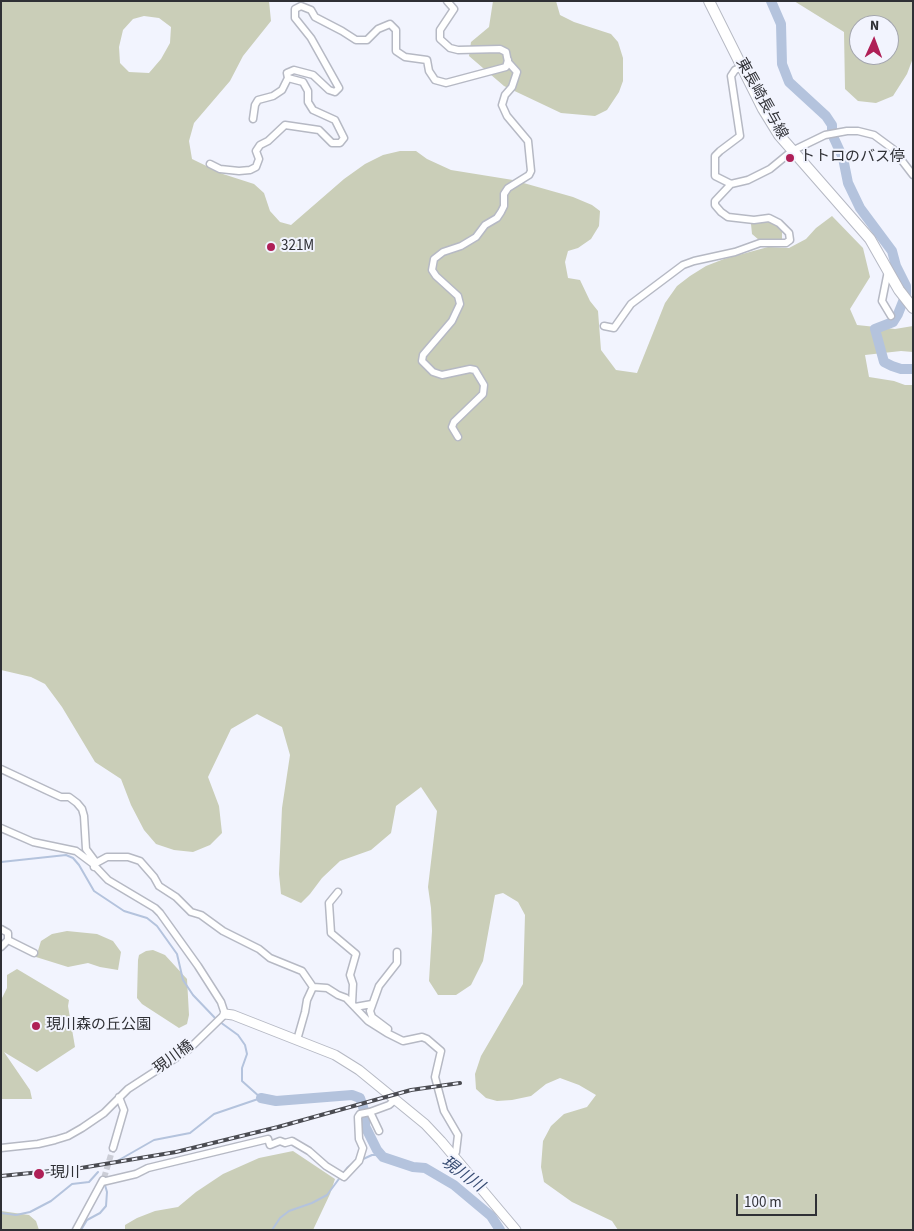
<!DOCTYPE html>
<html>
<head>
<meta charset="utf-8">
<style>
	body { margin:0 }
	#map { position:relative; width:914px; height:1231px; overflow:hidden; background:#f2f4fe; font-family:"Source Sans 3",sans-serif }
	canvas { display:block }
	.frame { position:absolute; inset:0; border:2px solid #2f3035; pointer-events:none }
	.north { position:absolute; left:849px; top:15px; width:50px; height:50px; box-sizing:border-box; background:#f2f4fe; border:1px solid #a4a6ae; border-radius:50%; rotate:2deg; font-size:14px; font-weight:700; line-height:20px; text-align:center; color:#2f3035 }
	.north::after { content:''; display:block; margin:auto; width:18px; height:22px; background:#af2057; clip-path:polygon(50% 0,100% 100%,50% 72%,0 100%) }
	.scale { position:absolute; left:736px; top:1194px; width:81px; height:22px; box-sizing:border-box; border:2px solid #2f3035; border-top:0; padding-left:6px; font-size:15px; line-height:18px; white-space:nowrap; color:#2f3035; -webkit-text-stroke:4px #f2f4fe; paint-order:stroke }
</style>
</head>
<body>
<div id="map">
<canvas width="914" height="1231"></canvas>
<div class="frame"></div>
<div class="north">N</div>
<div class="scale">100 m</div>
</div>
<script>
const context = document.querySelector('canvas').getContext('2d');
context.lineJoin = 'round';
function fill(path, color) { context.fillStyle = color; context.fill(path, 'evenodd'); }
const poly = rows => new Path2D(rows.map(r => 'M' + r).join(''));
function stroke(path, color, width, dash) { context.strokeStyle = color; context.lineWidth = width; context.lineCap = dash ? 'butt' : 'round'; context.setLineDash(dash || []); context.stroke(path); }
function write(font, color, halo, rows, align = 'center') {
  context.font = font + ' "Source Sans 3","Noto Sans JP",sans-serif'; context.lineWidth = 4; context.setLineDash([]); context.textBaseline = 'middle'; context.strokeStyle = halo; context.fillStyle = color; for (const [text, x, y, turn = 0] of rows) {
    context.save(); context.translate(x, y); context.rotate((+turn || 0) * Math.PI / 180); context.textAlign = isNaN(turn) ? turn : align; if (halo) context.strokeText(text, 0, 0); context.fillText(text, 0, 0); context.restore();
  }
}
fill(poly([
	[1,1,269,1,271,21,243,56,230,81,194,123,189,141,192,159,223,174,254,184,264,193,270,211,280,222,291,225,344,179,365,164,383,155,400,151,416,151,427,159,451,170,513,180,573,197,592,205,600,211,599,226,591,239,578,248,568,251,565,262,568,278,580,280,590,301,598,311,601,350,616,370,637,373,665,303,677,286,690,276,706,266,724,259,768,247,789,248,806,239,816,228,832,216,863,248,870,277,850,309,857,325,895,329,913,326,913,352,901,351,865,355,869,377,894,381,905,385,913,385,913,1230,618,1230,612,1221,572,1202,544,1182,541,1167,543,1141,551,1126,564,1114,587,1107,596,1095,579,1085,560,1078,546,1084,531,1096,512,1100,497,1101,486,1098,476,1089,475,1074,481,1056,523,984,525,915,518,902,503,893,495,895,483,961,471,985,456,995,438,995,429,981,432,931,431,908,428,887,437,811,421,787,396,806,391,833,371,850,340,861,322,878,310,894,301,903,281,894,279,874,282,808,290,755,282,727,257,714,231,729,208,777,219,806,222,833,210,845,193,852,174,850,156,844,144,830,131,805,121,779,95,762,62,707,45,684,31,677,1,670],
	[144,16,159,18,171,27,170,43,161,59,149,73,129,72,120,63,119,47,123,30,133,19],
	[493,1,556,1,560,15,574,22,611,34,618,42,623,58,623,81,619,92,607,110,595,116,561,113,504,86,469,56,471,42,489,27],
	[794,1,913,1,913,58,907,74,893,96,876,103,858,101,845,89,844,32],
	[859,25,889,25,889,55,859,55],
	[769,222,782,229,782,239,759,240,752,234,751,224],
	[67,931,97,934,113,941,121,952,118,970,100,967,88,963,68,967,36,957,41,941,52,934],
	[153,950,165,955,187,979,189,1015,187,1024,179,1028,142,1004,137,998,138,960,139,955,146,951],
	[17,969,69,1000,68,1006,75,1047,37,1072,4,1052,30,1090,32,1099,1,1099,1,1000,7,988,7,975],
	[293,1151,335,1179,330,1194,313,1230,125,1230,125,1225,137,1218,155,1211,178,1207,196,1192,223,1174,259,1158],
	[1,1211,29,1215,36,1221,39,1230,1,1230]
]), '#caceb8');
stroke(poly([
	[1,862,66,855,73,858,79,865,94,891,124,911,147,918,157,926,177,954,183,980,193,995,216,1019],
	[119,1160,154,1140,190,1133,214,1114,261,1098,242,1081,242,1068,247,1054,245,1045,238,1035,220,1022],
	[361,1160,372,1155,381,1155],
	[1,1213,16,1215,30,1212,51,1201,72,1184,89,1182,98,1172],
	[81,1230,87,1220,100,1213,106,1206,107,1192,105,1185],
	[272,1230,280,1218,289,1211,312,1203,327,1195,347,1168,354,1162]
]), '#b4c3dd', 2);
stroke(poly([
	[771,1,781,24,782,64,789,82,826,116,832,125,832,134,843,158,848,183,860,208,892,251,896,266,906,286,906,294,898,314,893,322,875,329,884,362,892,366,901,369,913,369],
	[261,1098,276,1101,352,1095,360,1098,366,1116,365,1126,377,1150,383,1157,413,1167,425,1168,454,1185,491,1216,500,1230]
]), '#b4c3dd', 10);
stroke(poly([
	[104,1178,113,1148]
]), '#cbcdd6', 6, [6, 3]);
const minor = poly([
	[447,1,454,9,440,30,440,39,450,48,458,50,500,49,506,52,508,62,517,72,512,87,505,95,502,105,507,116,528,141,531,171,529,175,508,188,504,194,504,206,501,212,497,218,485,225,476,237,461,246,443,252,434,259,432,270,436,276,458,296,460,304,452,321,423,355,422,361,433,372,442,375,470,369,475,370,484,385,483,394,454,422,452,427,458,437],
	[253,119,255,105,258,100,273,96,282,90,288,78,287,73,294,70,313,75,329,90,335,92,339,88,311,38,295,18,295,9,301,6,311,10,315,17,342,31,356,40,367,40,378,29,390,24,396,30,396,51,405,57,427,60,429,71,435,80,446,83,506,67,508,60],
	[210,164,220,169,239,171,250,170,256,167,259,159,256,151,260,145,268,141,285,125,319,130,332,143,340,143,344,138,335,120,313,110,308,102,308,91,303,82,288,78],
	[731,184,715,176,715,156,720,151,740,136,731,76,735,70,742,67],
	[888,271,882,301,891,316],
	[604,326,614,328,631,304,683,265,694,261,735,252,760,243,786,243,790,240,789,233,779,223,769,218,754,220,728,217,721,212,715,205,715,201,731,184,748,180,770,169,792,151,825,135,847,131,858,131,874,135,893,149,913,175],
	[1,769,48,791,61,797,69,797,77,803,82,809,84,816,86,849,95,861,93,863],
	[1,828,33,842,76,851,92,863,108,880,155,908,160,913,198,966,221,1002,225,1014,188,1050,128,1089,104,1113,82,1128,68,1136,55,1140,38,1144,1,1148],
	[94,867,96,863,107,857,128,857,140,861,154,877,159,886,176,897,191,912,201,915,223,931,259,949,270,958,302,971,313,987,307,1000,305,1012,297,1040],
	[338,892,329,903,331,933,356,954,350,975,353,984,352,1004],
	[1,929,8,933,8,940,1,947],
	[8,940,34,953],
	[313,987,327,988,338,995,346,998,368,1021,387,1033,403,1041,422,1037,427,1039,441,1051,435,1077,444,1111,458,1135,456,1152,453,1155],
	[355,1007,372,1004],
	[387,1033,388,1029,372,1017,370,1011,379,986,397,963,397,952],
	[379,1131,370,1112,389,1105,396,1099],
	[113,1148,124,1110,119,1097],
	[102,1182,136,1174,148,1168,268,1139,270,1145,280,1141,285,1143,292,1141,309,1151,326,1166,344,1177,359,1161,363,1148,359,1139,358,1117,360,1114,370,1112],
	[76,1230,103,1180]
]);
const tertiary = poly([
	[225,1014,233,1015,335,1055,359,1070,425,1124,441,1141,516,1230]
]);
const primary = poly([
	[709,1,763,109,779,135,870,239,899,290,913,308]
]);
stroke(minor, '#b6b9c4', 9);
stroke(tertiary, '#b6b9c4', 11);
stroke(primary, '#b6b9c4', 12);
stroke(minor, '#fff', 6);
stroke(tertiary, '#fff', 9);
stroke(primary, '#fff', 10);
const rail = poly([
	[1,1176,81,1168,176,1152,278,1127,411,1090,460,1083]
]);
stroke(rail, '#4b4c52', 4);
stroke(rail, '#f2f4fe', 2, [5.5]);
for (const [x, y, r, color] of [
	[790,158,5,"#af2057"],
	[271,247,5,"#af2057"],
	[36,1026,5,"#af2057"],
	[39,1174,6,"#af2057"]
]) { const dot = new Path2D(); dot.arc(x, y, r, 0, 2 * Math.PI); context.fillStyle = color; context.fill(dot); stroke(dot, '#f2f4fe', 2); }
write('15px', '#2f3035', '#f2f4fe', [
	["東長崎長与線",761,99,61],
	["現川橋",174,1058,-36]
]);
write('15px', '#2f3035', '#f2f4fe', [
	["トトロのバス停",800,158],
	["321M",281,247],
	["現川森の丘公園",46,1026],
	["現川",50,1174]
], 'left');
write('italic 16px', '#364b72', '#f2f4fe', [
	["現川川",462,1175,36]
]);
</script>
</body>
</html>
